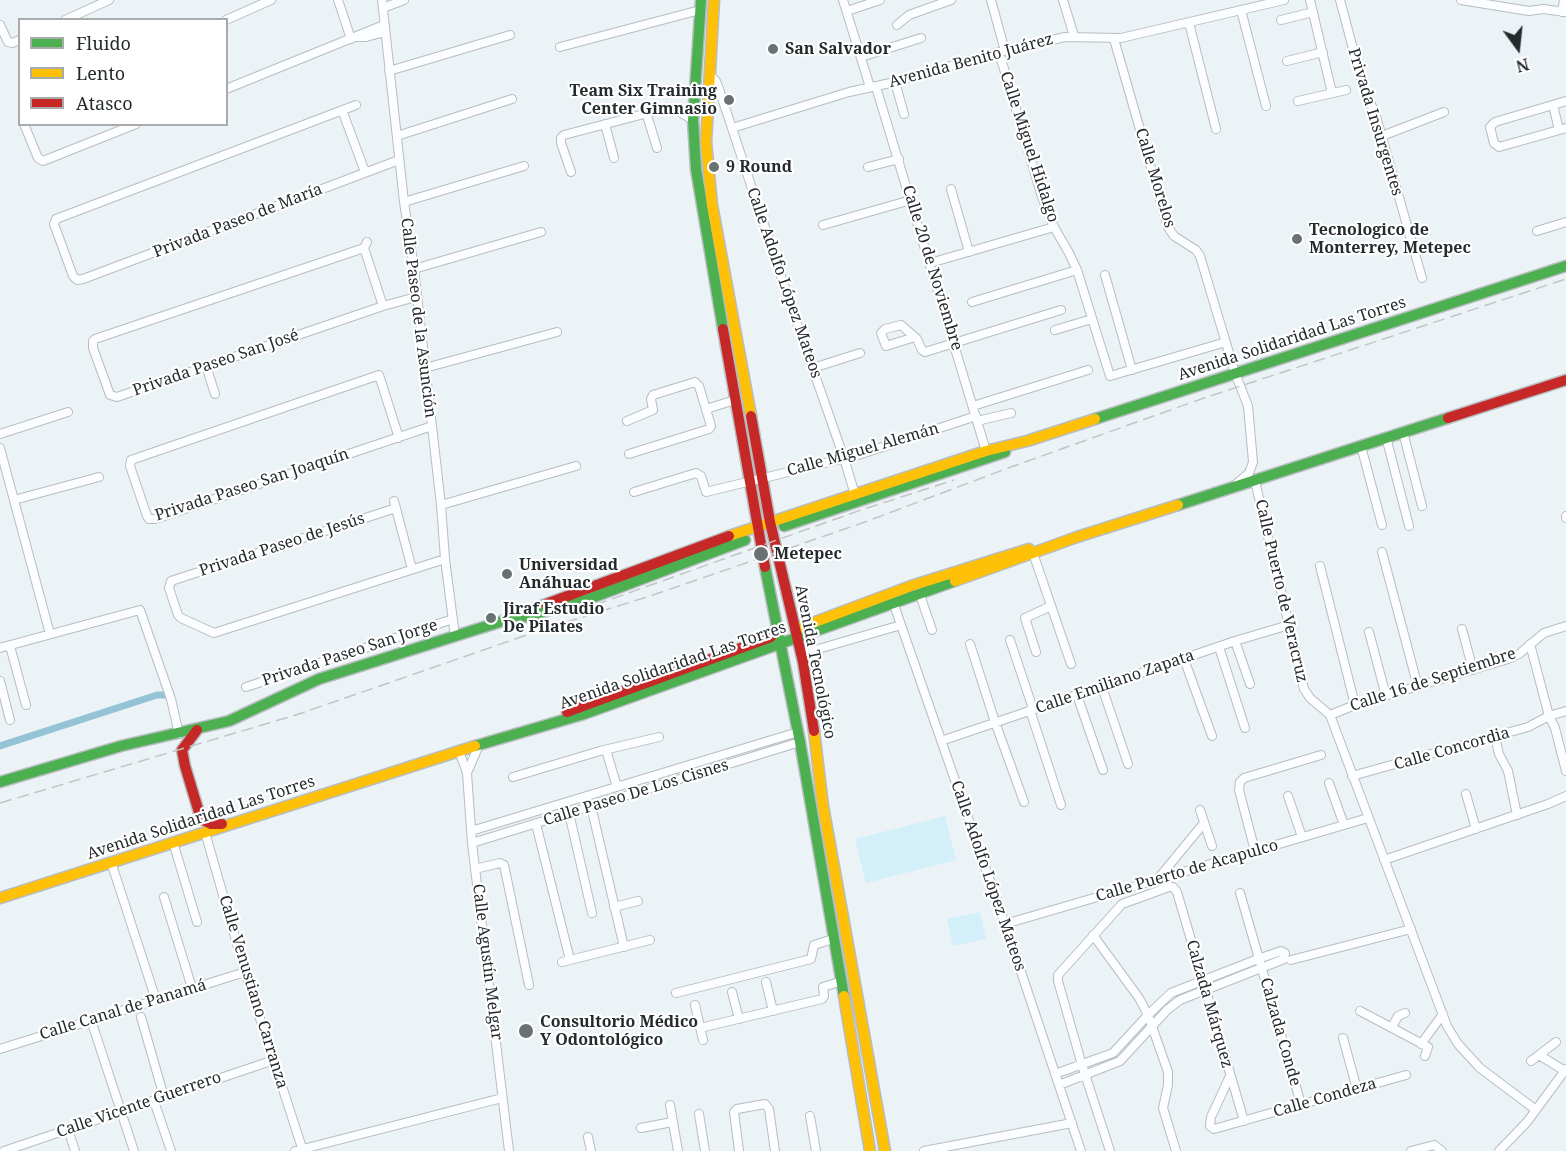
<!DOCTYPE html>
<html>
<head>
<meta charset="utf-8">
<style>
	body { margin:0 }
	#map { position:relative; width:1566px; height:1151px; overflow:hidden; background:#ebf3f6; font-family:"Noto Serif",serif }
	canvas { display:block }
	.legend { position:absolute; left:18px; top:18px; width:210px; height:108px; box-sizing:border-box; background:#fff; border:2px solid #a8aaab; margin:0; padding:8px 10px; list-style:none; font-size:18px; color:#252b2d }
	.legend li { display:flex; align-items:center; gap:12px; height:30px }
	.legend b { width:30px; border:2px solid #a8aaab }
	.north { position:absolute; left:1488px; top:18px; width:60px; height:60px; -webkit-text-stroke:4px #fff; paint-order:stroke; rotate:165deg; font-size:16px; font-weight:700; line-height:24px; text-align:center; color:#252b2d }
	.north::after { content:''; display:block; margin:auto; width:21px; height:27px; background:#252b2d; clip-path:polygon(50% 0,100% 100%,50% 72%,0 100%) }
</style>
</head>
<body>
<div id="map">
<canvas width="1566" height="1151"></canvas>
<ul class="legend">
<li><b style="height:8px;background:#4caf50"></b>Fluido</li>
<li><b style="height:8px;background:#ffc107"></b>Lento</li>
<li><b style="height:8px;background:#c62828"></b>Atasco</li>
</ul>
<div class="north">N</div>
</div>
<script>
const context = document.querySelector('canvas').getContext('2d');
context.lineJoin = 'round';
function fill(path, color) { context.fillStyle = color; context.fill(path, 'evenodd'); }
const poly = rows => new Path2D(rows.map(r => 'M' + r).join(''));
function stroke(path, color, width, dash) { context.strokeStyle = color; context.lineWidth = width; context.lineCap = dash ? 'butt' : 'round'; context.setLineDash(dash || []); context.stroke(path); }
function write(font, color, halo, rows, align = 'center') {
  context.font = font + ' "Noto Serif",serif'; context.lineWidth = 4.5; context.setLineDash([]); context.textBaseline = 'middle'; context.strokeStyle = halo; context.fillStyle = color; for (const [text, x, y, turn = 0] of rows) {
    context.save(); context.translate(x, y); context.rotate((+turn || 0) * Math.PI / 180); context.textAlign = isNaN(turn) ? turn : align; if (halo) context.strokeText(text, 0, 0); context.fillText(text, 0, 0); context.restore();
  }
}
fill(poly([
	[945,816,956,860,866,883,855,839],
	[980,912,986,939,953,946,947,919]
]), '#d2effa');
stroke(poly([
	[0,746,157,695,169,695]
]), '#94c3d6', 7);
const street = poly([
	[338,0,351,39],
	[382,0,404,202,414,269,441,505,445,559,455,636],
	[843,0,870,87],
	[991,0,1005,51],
	[1063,0,1074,36],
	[1310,0,1332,93],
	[1340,0,1364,90,1375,113,1422,278],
	[1461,0,1529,11,1543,9,1566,12],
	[383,8,404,0],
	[1241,10,1266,106],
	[847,11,880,0],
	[1562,12,1564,0],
	[65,20,109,0],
	[226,20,271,0],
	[1281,20,1313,12],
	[1189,23,1216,129],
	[0,25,8,42,12,43,20,40],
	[897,25,909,15,951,0],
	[356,37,366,37,385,32],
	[1114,39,1168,227,1174,236,1196,250,1200,256,1235,373,1248,406,1253,462,1249,473,1237,483],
	[560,47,700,10],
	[999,52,1042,197,1054,227,1069,253,1077,270,1110,376,1226,342],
	[861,57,921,38],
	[1287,61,1323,52],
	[389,71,510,35],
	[709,74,716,81,719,89,793,312,844,458,855,495],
	[895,82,904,114],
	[876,87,986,451],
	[226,89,384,25],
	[1298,101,1346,90],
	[1566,101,1495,122,1490,127,1494,143,1499,147,1566,128],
	[356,105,56,219,54,224,73,276,77,280,83,279,399,160],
	[1553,105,1559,130],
	[342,110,365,172],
	[646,112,657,148],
	[24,124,38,158,43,161,136,124],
	[605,124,614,158],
	[732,128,849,92,895,82,999,52,1065,37,1121,38,1284,0],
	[397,136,512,99],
	[1382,136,1444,112],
	[868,167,899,159],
	[571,172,561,143,561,138,564,135,667,108,673,108,693,120],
	[951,189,969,252],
	[404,202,524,166],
	[823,225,911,200],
	[1537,231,1566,222],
	[367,242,364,248,95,339,93,341,93,348,110,395,117,397,383,306,416,297],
	[364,248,383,306],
	[930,263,1054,227],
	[414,269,541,232],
	[1105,275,1132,370],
	[972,302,1077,270],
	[1055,330,1092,319],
	[915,337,886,346,881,333,885,329,901,325,917,339,922,350,925,352,1061,310],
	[206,366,215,394],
	[425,368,557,332],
	[813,368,860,353],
	[379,375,131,460,130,466,147,516,149,519,155,519,432,426],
	[379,375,399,438],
	[973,406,1088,370],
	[706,409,735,400],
	[627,421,653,410,651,399,653,395,695,382,699,386,711,426,709,429,629,454],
	[977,421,1011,413],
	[1403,432,1422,506],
	[0,434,68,412],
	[1386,437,1409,526],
	[1361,446,1382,525],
	[0,448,50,634],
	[1255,481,1304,689,1310,698,1330,715,1447,1026,1458,1044,1480,1068,1536,1110],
	[634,492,696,473,701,476,706,492,858,455,976,416],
	[14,500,99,477],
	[394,501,412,569],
	[441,505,576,466],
	[396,508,171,581,169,588,178,615,181,618,214,633,445,559],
	[1566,516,1566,518],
	[1382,552,1418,687],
	[1033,553,1071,664],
	[1320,566,1355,705],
	[919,592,932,630],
	[893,602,1005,924,1081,1151],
	[1462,629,1473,670],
	[1369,632,1386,696],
	[1010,640,1033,709],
	[1235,641,1250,684],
	[970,644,995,722,1024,802],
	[1530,644,1549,716,1555,728,1566,771],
	[10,646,26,705],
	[1219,647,1245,728],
	[0,648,140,610,171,699,179,734],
	[1036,652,1025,618,1051,606],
	[801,654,901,625],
	[1184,659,1212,736],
	[0,681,10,720],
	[246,687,453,619],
	[1102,687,1128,764],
	[1077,695,1103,770],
	[1030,710,1061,805],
	[1330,715,1355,705,1508,659,1519,654,1544,633,1566,626],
	[1495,737,1499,754,1508,771,1517,815],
	[941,741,1235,641,1289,625],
	[606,750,617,787],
	[459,751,467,773,472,843,509,1151],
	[467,773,479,745],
	[1352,776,1528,727,1549,716,1566,711],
	[513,777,600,751,659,737],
	[1329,783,1344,825],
	[1466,794,1476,829],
	[1288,796,1302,837],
	[591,806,624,947],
	[1200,810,1212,846],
	[569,813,592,913],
	[536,824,570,960],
	[471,831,798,732],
	[205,832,245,972,303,1151],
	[173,842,197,922],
	[472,843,800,742],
	[1255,851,1239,790,1240,782,1244,778,1321,755],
	[1384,860,1548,804,1566,796],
	[111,862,156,1000],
	[475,869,500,863,504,865,529,985],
	[1157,880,1204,823],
	[1240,893,1301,1104],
	[164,897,192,988],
	[614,907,638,901],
	[1005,924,1368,818],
	[1093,935,1139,998,1148,1015,1168,1072,1168,1085,1163,1108,1176,1151],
	[1291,960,1411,929],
	[562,962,650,940],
	[766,982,773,1011],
	[732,992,739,1019],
	[676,993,811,959,814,945,833,939],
	[695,1005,703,1040],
	[1360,1011,1428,1047,1425,1056],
	[141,1017,164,1097],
	[91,1020,134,1151],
	[1392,1027,1398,1016,1405,1013],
	[700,1028,822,999,824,996,823,987,842,981],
	[1343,1038,1357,1089],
	[1421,1044,1443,1014],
	[0,1049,245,972],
	[1539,1055,1565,1071],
	[1531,1061,1556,1042],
	[1055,1074,1113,1053,1148,1015,1171,993,1258,959,1281,951,1285,953,1284,959,1180,1000,1167,1010,1120,1061,1059,1085],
	[1230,1076,1211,1117,1210,1126,1214,1129,1406,1075],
	[154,1101,171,1151],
	[670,1105,678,1151],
	[699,1114,705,1151],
	[810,1116,816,1151],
	[641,1128,672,1122],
	[68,1129,75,1151],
	[588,1137,591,1151],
	[4,1151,274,1060],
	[295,1151,502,1098],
	[739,1151,734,1112,737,1109,765,1104,769,1109,775,1151],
	[924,1151,1072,1123],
	[1110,1151,1082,1065,1058,981,1058,975,1122,904,1169,887,1173,887,1177,892,1244,1121],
	[1411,1151,1434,1145,1442,1151],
	[1499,1151,1527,1122,1566,1069]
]);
const fast = poly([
	[701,0,693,120,696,169,723,329],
	[1095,419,1566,266],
	[1178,505,1448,418],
	[784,526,1005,452],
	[765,567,800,742,844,996],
	[525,617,586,600,745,540],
	[475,746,584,714,955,581],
	[0,782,121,746,229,721,319,679,506,620,546,604]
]);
const slow = poly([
	[714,0,706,142,712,205,751,416],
	[729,536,986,451,1027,441,1095,419],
	[955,581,1077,537,1178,505],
	[799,628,911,586,1029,549],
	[814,731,823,806,885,1151],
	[0,898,475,746],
	[844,996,870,1151]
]);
const jam = poly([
	[723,329,765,567],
	[751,416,770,522,803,662,814,731],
	[1448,418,1566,380],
	[546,604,729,536],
	[567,712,771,637],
	[197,730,182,750,185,766,201,819,211,824,222,824]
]);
stroke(street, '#b7bdc0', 10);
stroke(fast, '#b7bdc0', 13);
stroke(slow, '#b7bdc0', 13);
stroke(jam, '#b7bdc0', 13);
stroke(street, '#fcfdfe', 8);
stroke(fast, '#4caf50', 10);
stroke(slow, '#ffc107', 10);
stroke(jam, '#c62828', 10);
stroke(poly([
	[578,611,861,510,954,480],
	[0,803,299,714,541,630,650,596,865,522,1011,467,1204,398,1566,279]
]), '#c2c4c6', 1.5, [12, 6]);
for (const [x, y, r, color] of [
	[773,49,6,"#6a7173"],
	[729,100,6,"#6a7173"],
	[714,167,6,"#6a7173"],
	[1297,239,6,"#6a7173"],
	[761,554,8,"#6a7173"],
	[507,574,6,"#6a7173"],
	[491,618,6,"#6a7173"],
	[526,1031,8,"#6a7173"]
]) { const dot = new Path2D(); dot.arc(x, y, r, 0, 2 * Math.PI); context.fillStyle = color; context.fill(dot); stroke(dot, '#fff', 2); }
write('bold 16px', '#252b2d', '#fff', [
	["San Salvador",785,49],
	["Team Six Training",717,91,"right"],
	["Center Gimnasio",717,109,"right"],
	["9 Round",726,167],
	["Tecnologico de",1309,230],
	["Monterrey, Metepec",1309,248],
	["Metepec",774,554],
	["Universidad",519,565],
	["Anáhuac",519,583],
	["Jiraf Estudio",503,609],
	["De Pilates",503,627],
	["Consultorio Médico",540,1022],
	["Y Odontológico",540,1040]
], 'left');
write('16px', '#252b2d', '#fff', [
	["Avenida Benito Juárez",971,61,-15],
	["Privada Insurgentes",1375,122,73],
	["Calle Miguel Hidalgo",1029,147,72],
	["Calle Morelos",1155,178,73],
	["Privada Paseo de María",238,221,-21],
	["Calle 20 de Noviembre",932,268,73],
	["Calle Adolfo López Mateos",784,283,71],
	["Calle Paseo de la Asunción",418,318,83],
	["Avenida Solidaridad Las Torres",1292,339,-18],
	["Privada Paseo San José",216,363,-19],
	["Calle Miguel Alemán",863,450,-16],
	["Privada Paseo San Joaquín",252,485,-18],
	["Privada Paseo de Jesús",282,545,-18],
	["Calle Puerto de Veracruz",1281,591,77],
	["Privada Paseo San Jorge",350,653,-18],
	["Avenida Tecnológico",815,662,79],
	["Avenida Solidaridad Las Torres",673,666,-19],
	["Calle 16 de Septiembre",1433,680,-18],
	["Calle Emiliano Zapata",1115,682,-19],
	["Calle Concordia",1452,749,-16],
	["Calle Paseo De Los Cisnes",636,793,-17],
	["Avenida Solidaridad Las Torres",201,818,-18],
	["Calle Puerto de Acapulco",1187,871,-16],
	["Calle Adolfo López Mateos",988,876,71],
	["Calle Agustín Melgar",487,962,83],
	["Calle Venustiano Carranza",253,992,73],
	["Calzada Márquez",1209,1004,74],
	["Calle Canal de Panamá",123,1010,-17],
	["Calzada Conde",1280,1032,74],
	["Calle Condeza",1325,1098,-16],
	["Calle Vicente Guerrero",139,1105,-19]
]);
</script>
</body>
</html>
